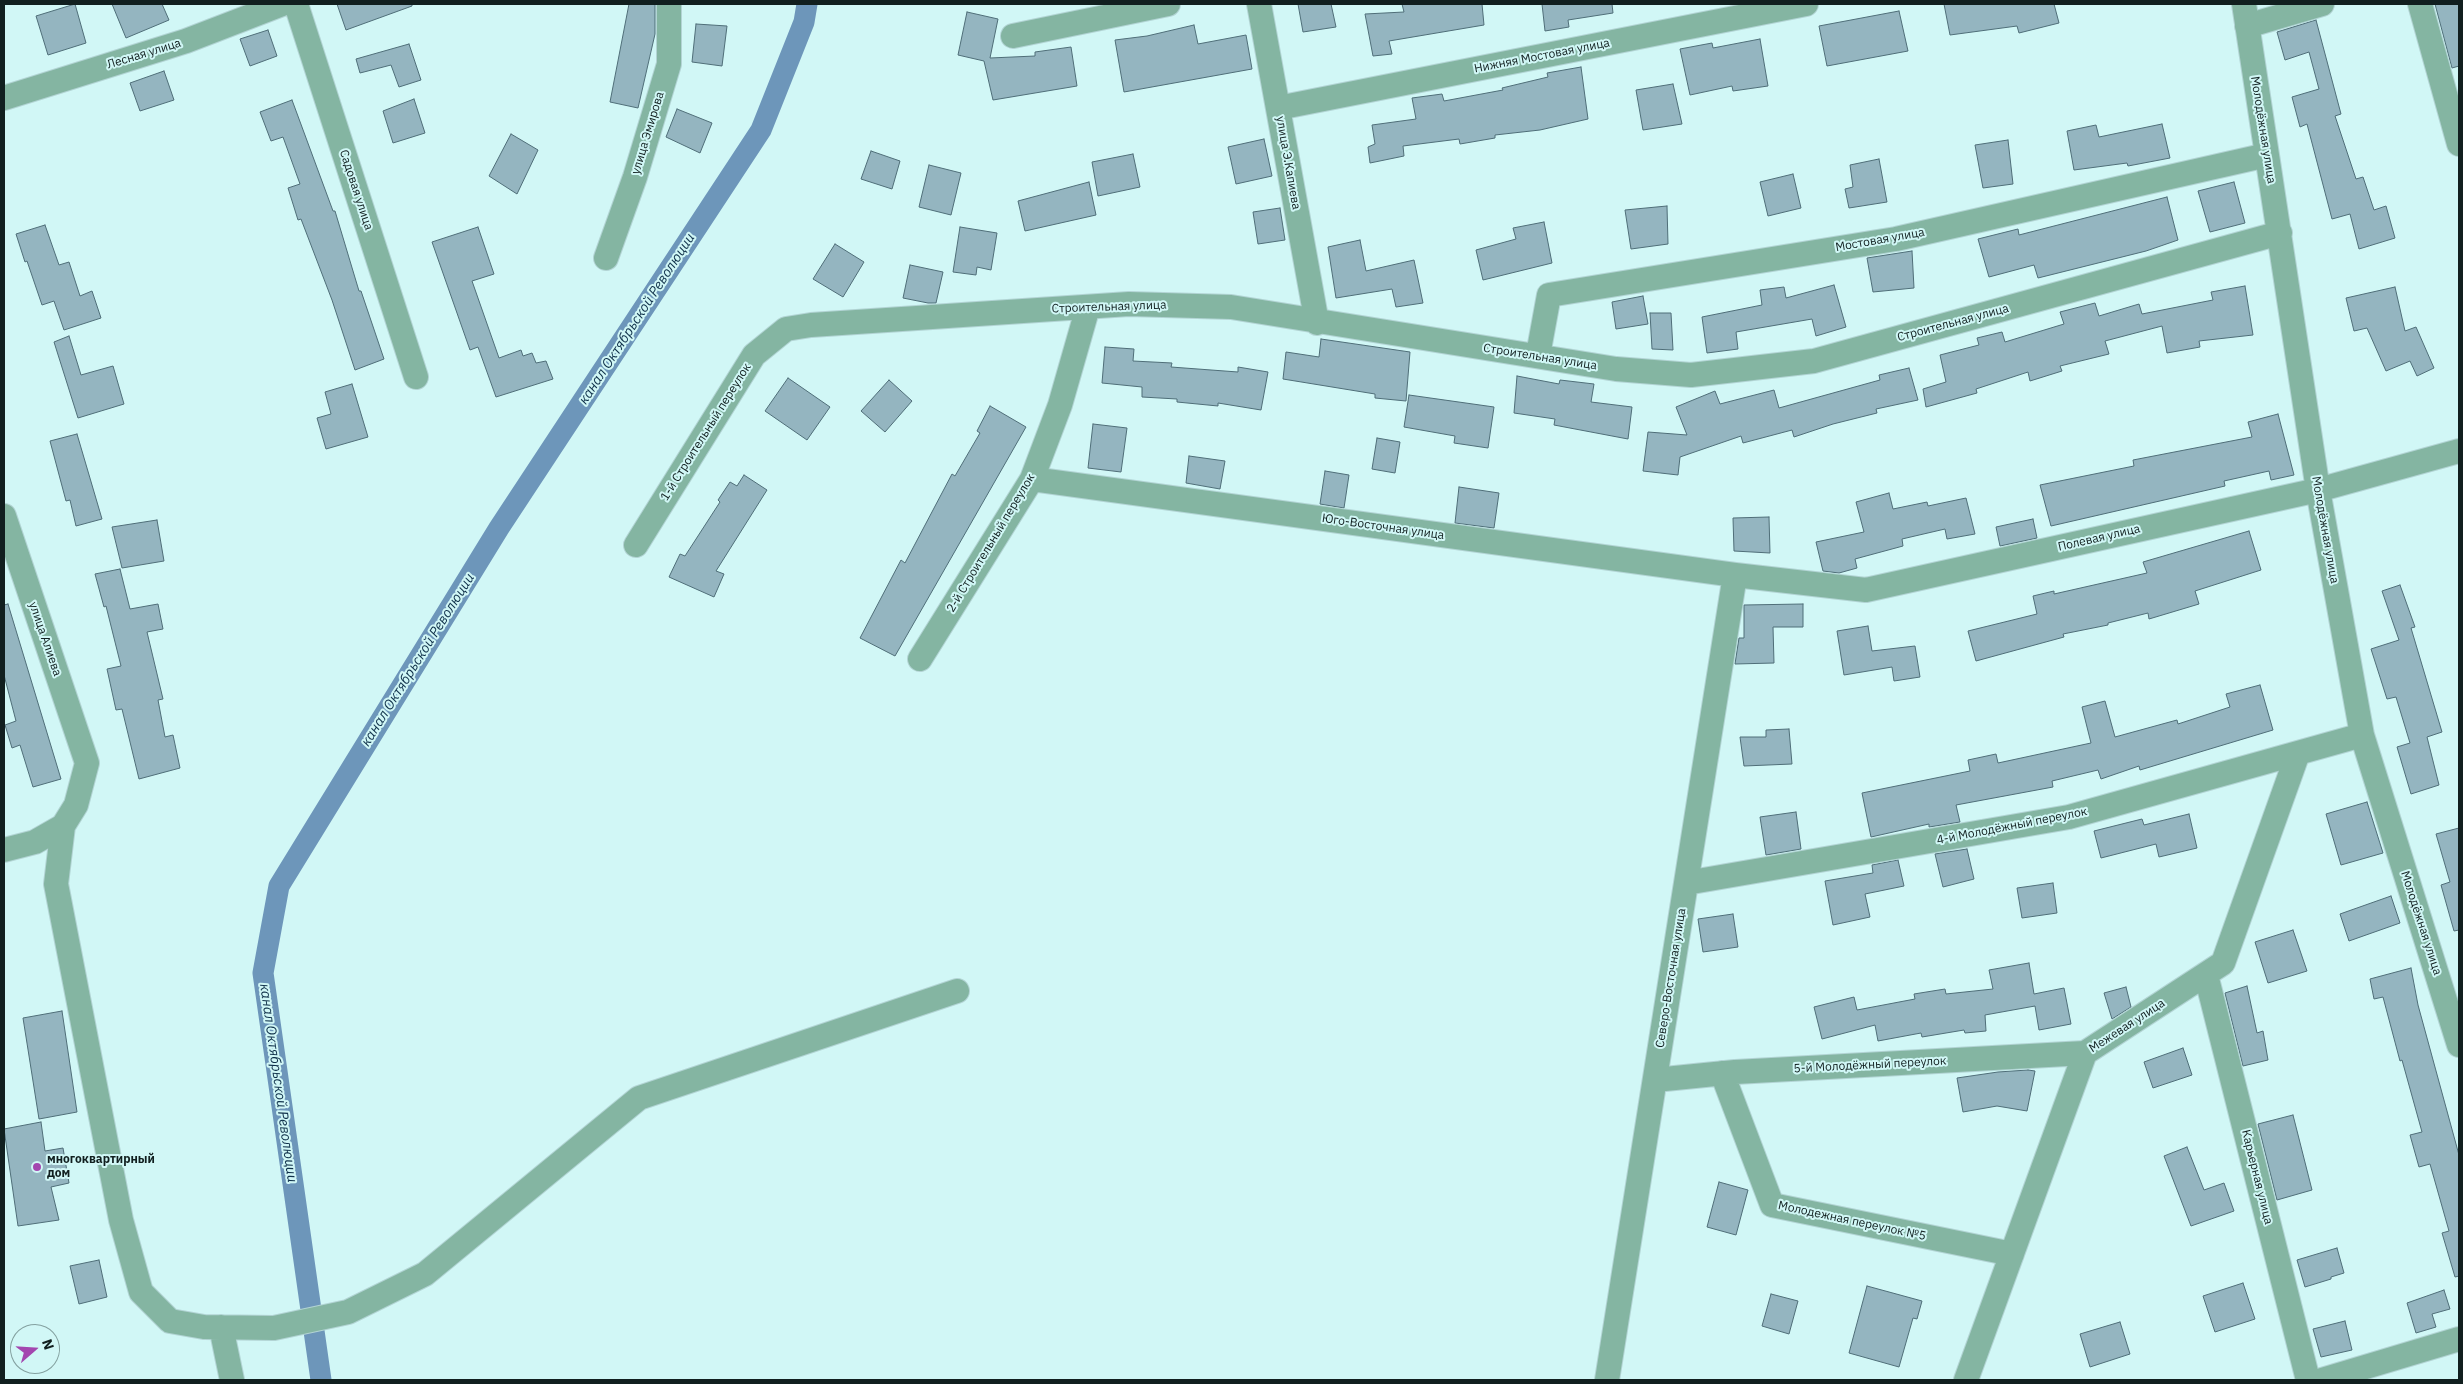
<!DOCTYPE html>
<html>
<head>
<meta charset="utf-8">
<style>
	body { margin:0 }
	#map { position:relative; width:2463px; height:1384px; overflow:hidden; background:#d1f7f6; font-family:"IBM Plex Sans",sans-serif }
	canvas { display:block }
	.frame { position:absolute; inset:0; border:5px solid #111f1f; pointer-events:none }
	.north { position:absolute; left:10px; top:1324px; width:50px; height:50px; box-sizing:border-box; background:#d1f7f6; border:1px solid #84a1a0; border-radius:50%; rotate:71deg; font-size:14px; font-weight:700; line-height:20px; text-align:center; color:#111f1f }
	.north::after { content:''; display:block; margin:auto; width:18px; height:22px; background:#a346af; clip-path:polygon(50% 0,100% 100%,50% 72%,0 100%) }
</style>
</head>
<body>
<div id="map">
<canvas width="2463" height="1384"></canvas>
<div class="frame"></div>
<div class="north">N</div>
</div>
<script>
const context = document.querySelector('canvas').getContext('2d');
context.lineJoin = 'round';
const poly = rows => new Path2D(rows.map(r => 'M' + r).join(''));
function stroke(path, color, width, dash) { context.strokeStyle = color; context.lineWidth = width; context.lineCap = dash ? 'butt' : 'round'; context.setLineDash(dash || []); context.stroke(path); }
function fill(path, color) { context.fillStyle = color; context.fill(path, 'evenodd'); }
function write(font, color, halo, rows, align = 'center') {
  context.font = font + ' "IBM Plex Sans",sans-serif'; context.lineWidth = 4; context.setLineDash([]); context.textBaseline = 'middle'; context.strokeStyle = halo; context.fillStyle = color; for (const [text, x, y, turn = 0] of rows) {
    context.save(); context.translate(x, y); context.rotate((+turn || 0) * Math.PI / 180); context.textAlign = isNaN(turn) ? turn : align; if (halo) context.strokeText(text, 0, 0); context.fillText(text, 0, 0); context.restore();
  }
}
stroke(poly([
	[321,1380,263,973,279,886,499,528,761,130,804,22,807,4]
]), '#6d96ba', 21);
const building = poly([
	[75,4,86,43,48,55,36,16,75,4],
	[112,4,162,4,169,20,126,38,112,4],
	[337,4,412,4,412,6,346,30,337,4],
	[629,4,655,4,655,34,638,108,610,102,629,4],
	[1298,4,1331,4,1336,27,1303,32,1298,4],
	[1402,4,1482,4,1484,25,1389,41,1392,54,1373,56,1365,14,1404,12,1402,4],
	[1542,4,1612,4,1613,13,1568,20,1569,27,1545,31,1542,4],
	[1944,4,2054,4,2059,23,2019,33,2017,26,1950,35,1944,4],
	[2435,4,2459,4,2459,66,2452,68,2435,4],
	[1899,11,1908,51,1827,66,1819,26,1899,11],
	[967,12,998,19,990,58,1035,56,1035,52,1071,47,1077,86,993,100,984,61,958,55,967,12],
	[2316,20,2341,114,2335,116,2356,179,2363,177,2374,210,2386,206,2395,238,2359,249,2350,214,2332,219,2307,124,2300,127,2292,97,2319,89,2309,52,2285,60,2277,32,2316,20],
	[696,24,727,26,722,66,692,62,696,24],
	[1194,25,1198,44,1246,35,1252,69,1124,92,1115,40,1147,36,1194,25],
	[268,30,277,56,250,66,240,39,268,30],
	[1760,39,1768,86,1733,91,1732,86,1690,95,1680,49,1712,43,1713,48,1760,39],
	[409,44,421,80,399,87,391,65,360,73,356,59,409,44],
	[1581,67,1588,119,1540,130,1495,135,1495,138,1460,144,1459,139,1403,146,1404,156,1370,163,1368,147,1375,144,1372,125,1416,119,1412,98,1442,94,1444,101,1503,90,1502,88,1548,77,1547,73,1581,67],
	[164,71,174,100,140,111,130,83,164,71],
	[1673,84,1682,124,1643,130,1636,90,1673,84],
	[414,99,425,133,393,143,383,111,414,99],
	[292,100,333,211,335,211,359,291,361,291,384,359,355,370,332,300,301,219,298,220,288,188,300,184,283,137,271,141,260,112,292,100],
	[677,109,712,123,700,153,666,137,677,109],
	[2162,124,2170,158,2128,166,2127,163,2074,170,2067,131,2096,125,2099,137,2162,124],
	[511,134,538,150,517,194,489,176,511,134],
	[1264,139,1272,176,1236,184,1228,147,1264,139],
	[2008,140,2013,184,1983,188,1975,145,2008,140],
	[871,151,900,161,892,189,861,179,871,151],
	[1133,154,1140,187,1098,196,1092,162,1133,154],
	[1879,159,1887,202,1849,208,1845,189,1853,187,1850,165,1879,159],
	[929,165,961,173,951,215,919,207,929,165],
	[1793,174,1801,208,1768,216,1760,182,1793,174],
	[1089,182,1096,215,1025,231,1018,201,1089,182],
	[2234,182,2245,223,2210,232,2198,191,2234,182],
	[2167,197,2178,240,2146,251,2038,278,2034,265,1989,277,1978,239,2018,229,2019,235,2167,197],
	[1667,206,1668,244,1631,249,1625,210,1667,206],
	[1280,208,1285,240,1258,244,1253,212,1280,208],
	[1544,222,1552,263,1483,280,1476,250,1516,239,1513,228,1544,222],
	[45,225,59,265,69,262,80,296,92,291,101,318,64,330,54,301,42,305,27,261,25,262,16,234,45,225],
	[478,227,494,274,472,281,499,358,521,350,523,356,532,353,536,363,546,361,553,379,496,397,478,347,470,350,432,242,478,227],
	[960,227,997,233,991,270,977,267,976,275,953,272,960,227],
	[1360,240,1366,271,1414,260,1423,303,1396,307,1392,289,1336,298,1328,247,1360,240],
	[835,244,864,262,843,297,813,279,835,244],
	[1912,251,1914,288,1873,292,1867,258,1912,251],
	[910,265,943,272,936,303,928,303,903,298,910,265],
	[1834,285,1846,327,1816,336,1812,319,1736,332,1738,349,1707,353,1702,317,1762,305,1760,290,1784,287,1786,298,1834,285],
	[2245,286,2253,335,2199,341,2200,347,2167,353,2162,326,2105,341,2109,354,2060,366,2062,371,2030,381,2028,372,1976,389,1977,393,1926,407,1923,389,1946,382,1940,355,1979,345,1977,338,2002,332,2005,342,2064,324,2060,312,2095,303,2099,316,2139,304,2142,314,2213,300,2211,292,2245,286],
	[2395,287,2405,331,2416,327,2434,368,2417,376,2410,361,2386,371,2367,328,2354,331,2346,298,2395,287],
	[1643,296,1648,324,1616,329,1612,302,1643,296],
	[1650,313,1671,313,1673,350,1652,349,1650,313],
	[69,336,81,375,113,366,124,404,78,418,54,342,69,336],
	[1321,339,1410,352,1406,401,1375,398,1375,394,1283,379,1286,352,1319,357,1321,339],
	[1105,347,1134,349,1133,361,1172,363,1171,367,1238,372,1238,367,1268,372,1261,410,1218,403,1218,406,1177,402,1177,399,1142,397,1142,387,1102,383,1105,347],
	[1909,368,1918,400,1876,409,1877,413,1833,424,1794,437,1792,430,1743,443,1741,436,1680,457,1678,475,1643,471,1648,432,1687,435,1676,407,1715,391,1720,404,1774,390,1779,408,1880,380,1879,375,1909,368],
	[1517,376,1559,384,1560,380,1594,384,1591,402,1632,407,1628,439,1554,425,1555,419,1514,413,1517,376],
	[788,378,830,407,807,440,765,411,788,378],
	[889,380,912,401,885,432,861,411,889,380],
	[352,384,368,437,326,449,317,418,331,414,325,392,352,384],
	[1409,395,1494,407,1488,448,1454,443,1455,436,1404,427,1409,395],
	[990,406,1026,427,895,656,860,638,901,560,905,563,952,474,955,476,980,433,977,431,990,406],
	[2278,414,2294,475,2271,480,2269,471,2224,481,2225,486,2051,526,2040,485,2134,466,2133,460,2252,437,2248,422,2278,414],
	[1093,424,1127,428,1121,472,1088,468,1093,424],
	[77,434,102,519,76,526,70,500,66,501,50,441,77,434],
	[1377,438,1400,442,1395,473,1372,469,1377,438],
	[1189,456,1225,461,1220,489,1186,483,1189,456],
	[1325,471,1349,475,1344,508,1320,504,1325,471],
	[744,475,767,490,716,571,724,574,714,597,669,577,680,554,685,556,720,502,718,500,730,482,737,486,744,475],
	[1459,487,1499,493,1494,528,1455,523,1459,487],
	[1889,493,1893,509,1927,502,1928,506,1966,498,1975,534,1947,539,1945,529,1902,539,1903,546,1855,559,1857,568,1839,573,1823,571,1816,542,1864,532,1856,502,1889,493],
	[1769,517,1770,553,1734,551,1733,518,1769,517],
	[2033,519,2037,538,2000,546,1996,527,2033,519],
	[157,520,164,561,122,568,112,527,157,520],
	[2249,531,2261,570,2195,591,2199,604,2149,619,2148,613,2108,623,2108,625,2063,634,2064,637,1976,661,1968,631,2037,614,2033,596,2054,591,2054,594,2147,573,2143,562,2249,531],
	[120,569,130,609,158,604,163,629,147,632,163,699,158,700,165,737,173,735,180,768,139,779,122,709,116,710,107,669,121,666,106,606,104,607,95,574,120,569],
	[2400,585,2415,627,2411,628,2442,732,2427,737,2439,785,2411,794,2397,747,2410,743,2396,697,2387,699,2371,649,2399,640,2382,591,2400,585],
	[8,604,61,779,33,787,20,745,12,748,5,725,16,721,4,675,4,605,8,604],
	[1803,604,1803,627,1773,627,1774,663,1735,664,1739,638,1744,638,1744,605,1803,604],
	[1868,626,1872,651,1915,646,1920,677,1894,681,1892,667,1844,675,1837,631,1868,626],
	[2260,685,2273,730,2140,770,2139,766,2101,779,2098,770,2052,781,2053,787,1956,805,1960,822,1929,827,1929,824,1871,837,1862,793,1970,771,1968,760,1996,754,1998,763,2091,743,2082,707,2105,701,2115,737,2177,720,2178,724,2230,707,2226,694,2260,685],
	[1789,729,1792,764,1744,766,1740,737,1766,737,1766,730,1789,729],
	[2367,802,2383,853,2341,865,2326,814,2367,802],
	[1796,812,1801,849,1766,855,1760,817,1796,812],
	[2189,814,2197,848,2159,857,2156,844,2101,858,2094,831,2142,819,2144,825,2189,814],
	[2459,828,2459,930,2454,931,2441,885,2450,882,2436,834,2459,828],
	[1967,849,1974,879,1943,887,1935,854,1967,849],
	[1898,860,1904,886,1865,894,1870,917,1833,925,1825,881,1873,873,1872,865,1898,860],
	[2053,883,2057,913,2022,918,2017,888,2053,883],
	[2391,896,2400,923,2349,941,2340,914,2391,896],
	[1733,914,1738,947,1703,952,1698,919,1733,914],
	[2293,930,2307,971,2268,983,2255,942,2293,930],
	[2029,963,2034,994,2064,988,2071,1024,2039,1030,2035,1006,1985,1015,1986,1031,1965,1033,1964,1030,1922,1037,1921,1033,1878,1041,1875,1025,1822,1039,1814,1007,1854,997,1857,1010,1915,999,1914,994,1945,989,1946,994,1993,989,1989,970,2029,963],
	[2411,968,2418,1005,2459,1155,2459,1276,2455,1277,2442,1233,2449,1231,2430,1164,2419,1167,2410,1135,2422,1132,2402,1060,2400,1061,2383,997,2374,999,2370,979,2411,968],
	[2247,986,2257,1033,2263,1031,2268,1060,2243,1066,2225,993,2247,986],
	[2126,987,2131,1007,2112,1019,2104,993,2126,987],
	[62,1011,77,1112,39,1119,23,1018,62,1011],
	[2183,1048,2192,1075,2153,1088,2144,1062,2183,1048],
	[2028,1070,2035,1071,2027,1111,1997,1106,1963,1112,1957,1078,1998,1072,2028,1070],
	[2293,1115,2312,1190,2277,1200,2258,1124,2293,1115],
	[41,1122,45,1151,63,1148,69,1183,51,1187,59,1220,18,1226,4,1129,41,1122],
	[2187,1147,2204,1190,2224,1183,2234,1211,2191,1226,2164,1156,2187,1147],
	[1719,1182,1748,1190,1736,1235,1707,1227,1719,1182],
	[2337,1248,2344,1273,2331,1277,2331,1279,2305,1287,2297,1260,2337,1248],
	[99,1260,107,1297,79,1304,70,1266,99,1260],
	[2243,1283,2255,1319,2215,1332,2203,1296,2243,1283],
	[1867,1286,1922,1301,1917,1319,1913,1318,1899,1367,1849,1353,1867,1286],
	[2444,1290,2450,1309,2432,1314,2436,1327,2416,1333,2407,1303,2444,1290],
	[1771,1294,1798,1301,1789,1334,1762,1326,1771,1294],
	[2345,1321,2352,1350,2321,1357,2313,1329,2345,1321],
	[2120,1322,2130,1354,2090,1367,2080,1334,2120,1322]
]);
fill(building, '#94b5c0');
stroke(building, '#4f6e78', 1);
const minor = poly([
	[296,4,416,377],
	[1259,4,1317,323],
	[2244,4,2318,490,2362,735,2459,1045],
	[2420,4,2459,144],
	[2247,26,2322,4],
	[1013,36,1168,4],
	[4,98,186,41,282,4],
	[1278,108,1806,4],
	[606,258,635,177,669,64,669,4],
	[1538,355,1549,295,1896,239,2267,155],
	[1032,479,1735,575,1866,590,2318,490,2459,451],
	[4,516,87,763,76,805,63,826,35,842,4,850],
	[636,545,754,355,786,329,811,325,1129,304,1231,307,1616,369,1691,375,1814,361,2280,233],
	[920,659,1032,479,1060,405,1088,307],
	[63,826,56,884,121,1220,141,1292,170,1321,204,1327,274,1328,348,1312,425,1274,639,1098,957,991],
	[1686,883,2069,817,2362,735],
	[2206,975,2308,1380],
	[1722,1073,1772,1205,2012,1254],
	[1655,1080,1735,1072,2085,1053],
	[221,1327,232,1380],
	[1607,1380,1735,575],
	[1966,1380,2085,1053,2223,963,2298,753],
	[2322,1380,2459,1339]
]);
stroke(minor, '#b2d4d4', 26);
stroke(minor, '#84b5a2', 24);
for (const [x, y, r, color] of [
	[37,1167,5,"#a346af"]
]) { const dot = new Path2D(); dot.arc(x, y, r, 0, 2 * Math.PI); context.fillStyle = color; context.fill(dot); stroke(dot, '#d1f7f6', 2); }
write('12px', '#111f1f', '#d1f7f6', [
	["Лесная улица",144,54,-17],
	["Нижняя Мостовая улица",1542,56,-11],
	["Молодёжная улица",2263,130,81],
	["улица Эмирова",648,133,-73],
	["улица Э.Капиева",1288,163,80],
	["Садовая улица",356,190,72],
	["Мостовая улица",1880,240,-10],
	["Строительная улица",1109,307,-2],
	["Строительная улица",1953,323,-15],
	["Строительная улица",1540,357,9],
	["1-й Строительный переулок",706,432,-58],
	["Юго-Восточная улица",1383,527,8],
	["Молодёжная улица",2325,530,80],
	["Полевая улица",2099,538,-13],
	["2-й Строительный переулок",991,543,-59],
	["улица Алиева",45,639,71],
	["4-й Молодёжный переулок",2012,826,-11],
	["Молодёжная улица",2421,923,72],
	["Северо-Восточная улица",1671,978,-81],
	["Межевая улица",2127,1026,-33],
	["5-й Молодёжный переулок",1870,1065,-3],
	["Карьерная улица",2257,1177,76],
	["Молодежная переулок №5",1852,1221,12]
]);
write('bold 12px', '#111f1f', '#d1f7f6', [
	["многоквартирный",47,1160],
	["дом",47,1174]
], 'left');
write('italic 14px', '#0f3049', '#d1f7f6', [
	["канал Октябрьской Революции",637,319,-57],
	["канал Октябрьской Революции",418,660,-58],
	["канал Октябрьской Революции",278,1083,82]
]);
</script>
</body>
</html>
